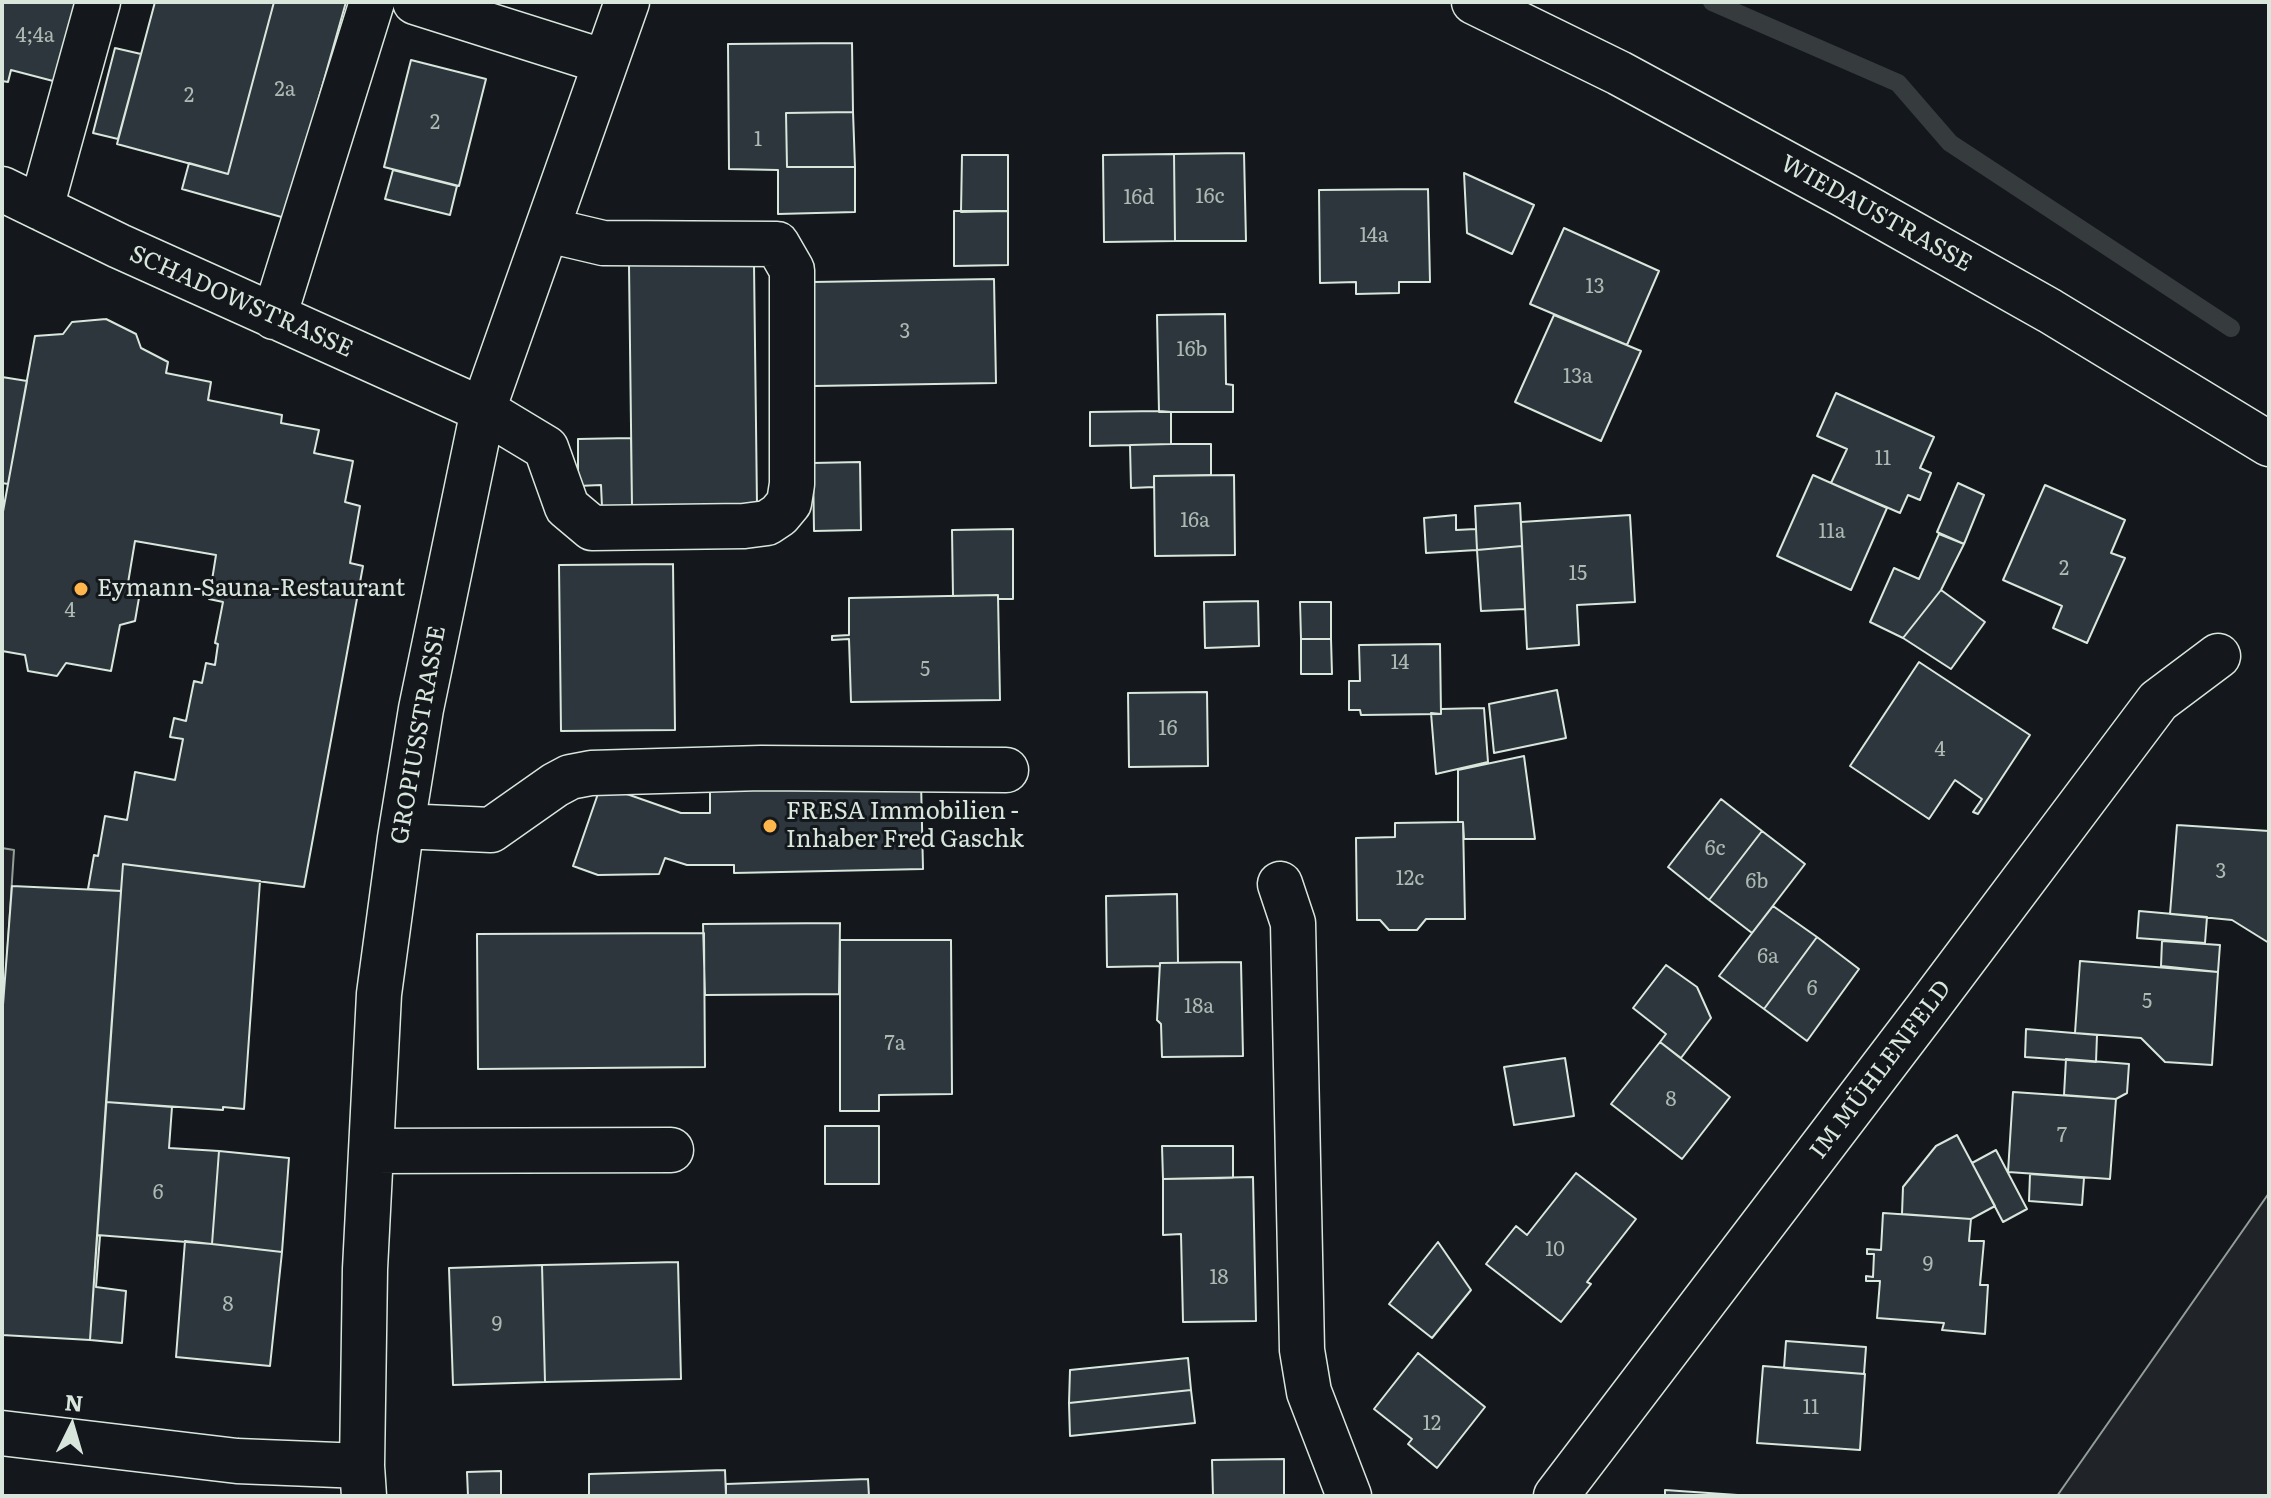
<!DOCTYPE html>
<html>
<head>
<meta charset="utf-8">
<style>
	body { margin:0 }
	#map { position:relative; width:2271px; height:1498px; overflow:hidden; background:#14181c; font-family:Literata,serif }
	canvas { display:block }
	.frame { position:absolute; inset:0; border:4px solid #d8e6dc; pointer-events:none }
	.north { position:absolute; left:32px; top:1386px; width:80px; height:80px; -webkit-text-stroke:6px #14181c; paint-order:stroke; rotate:5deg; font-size:22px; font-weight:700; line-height:32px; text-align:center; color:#d8e6dc }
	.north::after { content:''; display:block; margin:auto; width:28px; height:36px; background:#d8e6dc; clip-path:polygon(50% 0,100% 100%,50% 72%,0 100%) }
</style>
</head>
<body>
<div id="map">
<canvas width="2271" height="1498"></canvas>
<div class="frame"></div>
<div class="north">N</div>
</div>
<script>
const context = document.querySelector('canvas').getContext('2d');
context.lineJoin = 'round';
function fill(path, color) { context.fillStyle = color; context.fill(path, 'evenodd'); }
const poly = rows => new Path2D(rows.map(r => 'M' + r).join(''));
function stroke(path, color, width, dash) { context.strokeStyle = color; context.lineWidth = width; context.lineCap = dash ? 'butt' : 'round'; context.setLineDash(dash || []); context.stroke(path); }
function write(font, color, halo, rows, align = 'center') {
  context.font = font + ' Literata,serif'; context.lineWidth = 6; context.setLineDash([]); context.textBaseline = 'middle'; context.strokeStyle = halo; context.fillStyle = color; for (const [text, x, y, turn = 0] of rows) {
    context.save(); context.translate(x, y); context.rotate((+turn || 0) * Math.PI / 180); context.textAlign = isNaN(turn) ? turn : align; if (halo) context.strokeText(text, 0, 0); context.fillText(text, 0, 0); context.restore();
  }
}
const green = poly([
	[2,848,14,850,3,1018,2,1018,2,848],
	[2269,1193,2269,1496,2057,1496,2269,1193]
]);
fill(green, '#202428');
stroke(green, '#939e99', 2);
stroke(poly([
	[1712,2,1898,83,1950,143,2231,328]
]), '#363b3e', 18);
const building = poly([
	[2,2,78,2,57,82,11,70,8,82,2,81,2,2],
	[155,2,274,2,228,174,117,144,155,2],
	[274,2,346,2,285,218,182,189,189,163,228,174,274,2],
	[852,43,853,112,786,113,787,167,855,167,855,212,778,214,778,170,729,169,728,44,852,43],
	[115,48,141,54,118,139,93,133,115,48],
	[411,60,486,79,459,186,384,167,411,60],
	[853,112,855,167,787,167,786,113,853,112],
	[1244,153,1246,241,1175,241,1174,154,1244,153],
	[1174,154,1175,241,1104,242,1103,155,1174,154],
	[962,155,1008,155,1008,211,961,212,962,155],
	[393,170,457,186,450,215,385,199,393,170],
	[1464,173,1534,205,1512,254,1467,233,1464,173],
	[1428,189,1430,282,1399,282,1399,293,1356,294,1356,282,1320,283,1319,190,1428,189],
	[954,211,1008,211,1008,265,954,266,954,211],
	[1564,228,1659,271,1627,345,1530,304,1564,228],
	[754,264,757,505,632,506,629,265,754,264],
	[994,279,996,383,814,386,813,282,994,279],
	[1225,314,1226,384,1233,385,1233,412,1159,412,1157,315,1225,314],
	[1554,315,1641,351,1601,441,1515,402,1554,315],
	[106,319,136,334,141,348,168,362,166,373,211,382,208,400,282,415,281,423,319,430,314,453,353,461,345,502,360,506,350,563,363,566,304,887,123,864,121,891,88,889,94,855,98,856,105,816,127,820,135,772,175,780,183,739,170,737,174,718,186,721,194,681,202,683,206,663,215,665,218,644,215,643,223,602,209,599,216,555,135,541,128,583,140,592,135,621,120,625,111,671,66,663,57,676,28,671,25,655,2,651,2,517,35,336,63,334,72,322,106,319],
	[2,377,27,381,8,484,2,483,2,377],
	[1836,393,1934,437,1920,468,1931,473,1920,500,1908,495,1900,513,1831,483,1847,449,1817,436,1836,393],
	[1159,411,1171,412,1171,444,1090,446,1090,412,1159,411],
	[631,438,632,506,602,507,601,485,578,486,578,439,631,438],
	[1171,444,1211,444,1211,475,1154,476,1154,487,1131,488,1130,445,1171,444],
	[860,462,861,530,814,531,813,463,860,462],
	[1234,475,1235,555,1155,556,1154,476,1234,475],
	[1813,475,1887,508,1851,590,1777,556,1813,475],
	[1958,483,1984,495,1964,544,1937,532,1958,483],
	[2045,485,2125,520,2111,553,2125,558,2087,643,2053,628,2062,606,2003,580,2045,485],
	[1520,503,1522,546,1477,550,1475,506,1520,503],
	[1456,515,1456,530,1476,529,1477,550,1426,553,1424,518,1456,515],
	[1630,515,1635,602,1577,605,1579,645,1527,649,1521,522,1630,515],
	[1013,529,1013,599,998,599,998,595,953,596,952,530,1013,529],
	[1939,534,1964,544,1941,590,1903,638,1870,622,1894,568,1919,579,1939,534],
	[1522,546,1525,609,1481,611,1477,550,1522,546],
	[673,564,675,730,561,731,559,565,673,564],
	[1941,590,1985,622,1951,669,1903,638,1941,590],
	[998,595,1000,700,851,702,849,639,832,640,832,636,849,635,849,598,998,595],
	[1258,601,1259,646,1205,648,1204,602,1258,601],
	[1300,602,1331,602,1331,639,1301,639,1300,602],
	[1301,639,1331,639,1332,674,1301,674,1301,639],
	[1440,644,1441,714,1361,715,1360,710,1349,710,1349,681,1360,681,1359,645,1440,644],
	[1919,662,2030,735,1978,814,1973,812,1982,799,1955,780,1929,819,1850,766,1919,662],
	[1557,690,1566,738,1494,753,1489,704,1557,690],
	[1207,692,1208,766,1129,767,1128,693,1207,692],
	[1484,708,1488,762,1436,774,1431,713,1441,714,1441,709,1484,708],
	[1524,756,1535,839,1464,839,1463,822,1458,822,1458,770,1524,756],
	[921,781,923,869,734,873,734,865,687,865,665,858,659,874,598,875,573,866,601,785,681,813,710,813,710,788,921,781],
	[1721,799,1762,831,1709,900,1668,867,1721,799],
	[1458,822,1463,822,1465,919,1426,919,1417,930,1389,930,1380,920,1357,920,1356,838,1395,837,1395,823,1458,822],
	[2177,825,2269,831,2269,943,2232,920,2170,914,2177,825],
	[1762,831,1805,864,1752,933,1709,900,1762,831],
	[123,864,260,881,244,1109,223,1107,223,1110,106,1102,123,864],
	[12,886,121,891,90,1340,2,1335,2,1018,12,886],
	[1177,894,1178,963,1160,963,1160,966,1107,967,1106,896,1177,894],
	[1773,906,1817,937,1764,1009,1719,976,1773,906],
	[2139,911,2207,917,2205,943,2137,938,2139,911],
	[840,923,839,994,705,995,703,924,840,923],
	[704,933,705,1067,478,1069,477,934,704,933],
	[1817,937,1859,969,1807,1041,1764,1009,1817,937],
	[840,940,951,940,952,1094,879,1095,879,1111,840,1111,840,940],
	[2162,941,2220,945,2218,972,2161,966,2162,941],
	[2080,961,2218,972,2212,1065,2165,1062,2141,1038,2075,1033,2080,961],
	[1241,962,1243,1056,1162,1057,1161,1024,1157,1020,1160,963,1241,962],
	[1666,965,1697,987,1711,1018,1681,1058,1660,1042,1666,1034,1633,1008,1666,965],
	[2026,1029,2097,1035,2096,1062,2025,1057,2026,1029],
	[1660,1042,1730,1097,1682,1159,1611,1104,1660,1042],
	[1565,1058,1574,1116,1514,1125,1504,1067,1565,1058],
	[2066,1059,2129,1064,2127,1093,2116,1099,2064,1095,2066,1059],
	[2013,1092,2116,1099,2110,1179,2008,1172,2013,1092],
	[106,1102,172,1107,169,1148,219,1151,212,1244,97,1235,106,1102],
	[825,1126,879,1126,879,1184,825,1184,825,1126],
	[1957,1135,1995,1206,1971,1219,1902,1214,1903,1187,1936,1146,1957,1135],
	[1162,1146,1233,1146,1233,1178,1163,1179,1162,1146],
	[1996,1150,2027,1209,2003,1222,1972,1163,1996,1150],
	[219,1151,289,1158,282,1252,212,1244,219,1151],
	[1576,1173,1636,1219,1587,1282,1591,1284,1561,1322,1486,1264,1516,1226,1527,1235,1576,1173],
	[2030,1174,2084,1178,2082,1205,2029,1201,2030,1174],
	[1253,1177,1256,1321,1183,1322,1181,1234,1163,1235,1163,1179,1253,1177],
	[1883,1213,1971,1219,1969,1241,1984,1241,1980,1285,1988,1285,1985,1334,1942,1330,1944,1323,1877,1318,1880,1281,1866,1281,1866,1276,1873,1277,1874,1254,1867,1254,1867,1249,1881,1250,1883,1213],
	[97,1235,100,1236,96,1287,126,1291,122,1343,90,1340,97,1235],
	[185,1241,282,1252,270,1366,176,1357,185,1241],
	[1438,1242,1471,1290,1432,1338,1389,1304,1438,1242],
	[678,1262,681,1379,545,1382,542,1265,678,1262],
	[542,1265,545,1382,453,1385,449,1268,542,1265],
	[1786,1341,1866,1347,1864,1374,1784,1368,1786,1341],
	[1418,1353,1485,1407,1437,1468,1408,1444,1412,1439,1374,1409,1418,1353],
	[1188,1358,1191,1390,1069,1403,1070,1370,1188,1358],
	[1763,1366,1865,1374,1860,1450,1757,1443,1763,1366],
	[1191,1390,1195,1423,1070,1436,1069,1403,1191,1390],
	[1284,1459,1284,1496,1213,1496,1212,1460,1284,1459],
	[725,1470,726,1496,589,1496,589,1474,725,1470],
	[501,1471,501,1496,468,1496,467,1472,501,1471],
	[868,1479,869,1496,726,1496,726,1484,868,1479],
	[1665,1490,1752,1496,1665,1496,1665,1490]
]);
fill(building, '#2c363c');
stroke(building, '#d8e6dc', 2);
const minor = poly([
	[415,2,605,62],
	[2,189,119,246,483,410,546,448,567,507,592,528,744,526,767,523,779,515,789,503,792,484,792,270,777,244,603,243,548,230],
	[41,208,98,2],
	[274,317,372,2],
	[402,826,491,830,555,785,570,777,591,773,761,768,1006,770],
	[1280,884,1293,923,1302,1350,1309,1392,1349,1496],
	[371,1151,671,1150],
	[2,1433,237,1461,362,1466],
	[364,1496,362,1466,365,1269,379,994,400,838,421,709,483,410,627,2],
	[1556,1496,1926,1010,2158,701,2218,656]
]);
const major = poly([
	[1474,2,1619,73,1844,195,2050,311,2269,444]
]);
stroke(minor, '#d8e6dc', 47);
stroke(major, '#d8e6dc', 47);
stroke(minor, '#14181c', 44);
stroke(major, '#14181c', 44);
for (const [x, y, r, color] of [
	[81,589,8,"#ffb74d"],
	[770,826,8,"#ffb74d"]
]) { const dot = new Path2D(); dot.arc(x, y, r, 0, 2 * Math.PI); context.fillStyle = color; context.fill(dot); stroke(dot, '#14181c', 3); }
write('20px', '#adbab4', null, [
	["4;4a",35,36],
	["2a",285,90],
	["2",189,96],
	["2",435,123],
	["1",758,140],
	["16c",1210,197],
	["16d",1139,198],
	["14a",1374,236],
	["13",1595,287],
	["3",905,332],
	["16b",1192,350],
	["13a",1578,377],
	["11",1883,459],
	["16a",1195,521],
	["11a",1832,532],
	["2",2064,569],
	["15",1578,574],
	["4",70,611],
	["14",1400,663],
	["5",925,670],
	["16",1168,729],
	["4",1940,750],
	["6c",1715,849],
	["3",2221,872],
	["12c",1410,879],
	["6b",1757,882],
	["6a",1768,957],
	["6",1812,989],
	["5",2147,1002],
	["18a",1199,1007],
	["7a",895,1044],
	["8",1671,1100],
	["7",2062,1136],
	["6",158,1193],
	["10",1555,1250],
	["9",1928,1265],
	["18",1219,1278],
	["8",228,1305],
	["9",497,1325],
	["11",1811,1408],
	["12",1432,1424]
]);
write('24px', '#d8e6dc', '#14181c', [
	["WIEDAUSTRASSE",1876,214,29],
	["SCHADOWSTRASSE",241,302,24],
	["GROPIUSSTRASSE",419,735,-80],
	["IM MÜHLENFELD",1881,1070,-53]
]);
write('24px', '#d8e6dc', '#14181c', [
	["Eymann-Sauna-Restaurant",97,589],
	["FRESA Immobilien -",786,812],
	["Inhaber Fred Gaschk",786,840]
], 'left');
</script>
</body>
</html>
